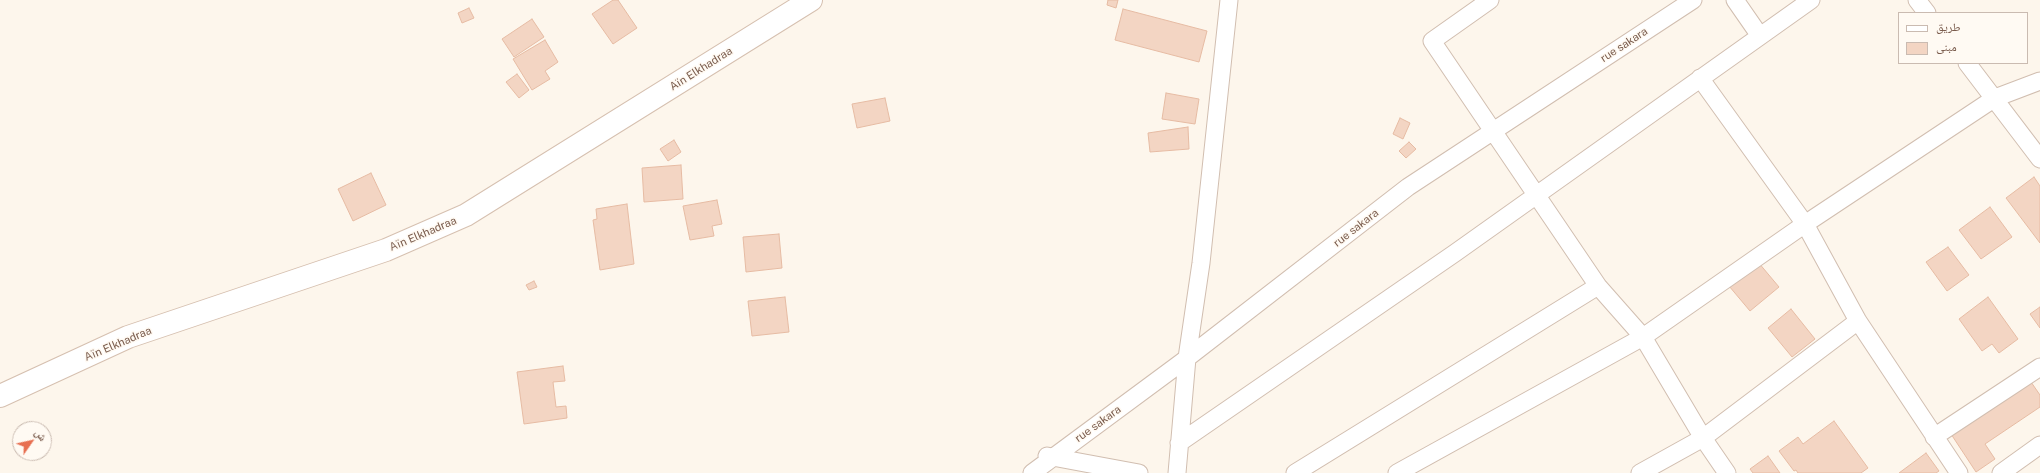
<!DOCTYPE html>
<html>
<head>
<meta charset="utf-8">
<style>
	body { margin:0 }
	#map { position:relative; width:2040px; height:473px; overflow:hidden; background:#fdf6ec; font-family:"Public Sans","Noto Naskh Arabic",sans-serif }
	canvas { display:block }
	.legend { position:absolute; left:1898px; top:12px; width:130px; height:52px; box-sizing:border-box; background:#fffaf3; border:1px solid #cabbb1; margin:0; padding:5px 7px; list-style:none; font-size:12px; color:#7a5c4d }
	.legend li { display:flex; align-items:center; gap:8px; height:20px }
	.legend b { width:20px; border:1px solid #cabbb1 }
	.north { position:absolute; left:12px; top:421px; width:40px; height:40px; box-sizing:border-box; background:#fffaf3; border:1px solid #cabbb1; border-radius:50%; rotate:56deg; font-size:11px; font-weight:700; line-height:16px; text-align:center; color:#7a5c4d }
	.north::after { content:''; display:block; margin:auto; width:14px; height:18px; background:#e76f51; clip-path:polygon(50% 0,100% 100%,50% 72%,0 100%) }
</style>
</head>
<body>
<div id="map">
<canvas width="2040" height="473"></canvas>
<ul class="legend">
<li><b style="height:5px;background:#fff"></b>طريق</li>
<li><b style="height:11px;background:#f3d5c3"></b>مبنى</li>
</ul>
<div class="north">ش</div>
</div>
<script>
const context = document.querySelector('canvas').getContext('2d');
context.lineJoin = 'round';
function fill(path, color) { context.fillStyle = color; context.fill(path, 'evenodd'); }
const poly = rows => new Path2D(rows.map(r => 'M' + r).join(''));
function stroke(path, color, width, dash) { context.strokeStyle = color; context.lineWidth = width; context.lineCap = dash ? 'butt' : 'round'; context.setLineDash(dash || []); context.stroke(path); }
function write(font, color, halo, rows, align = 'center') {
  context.font = font + ' "Public Sans",sans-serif'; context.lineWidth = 3; context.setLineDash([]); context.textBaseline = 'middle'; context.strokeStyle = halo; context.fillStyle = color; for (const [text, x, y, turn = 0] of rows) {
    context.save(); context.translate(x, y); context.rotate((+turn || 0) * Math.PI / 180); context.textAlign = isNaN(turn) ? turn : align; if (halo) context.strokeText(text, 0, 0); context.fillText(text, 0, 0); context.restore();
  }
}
const building = poly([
	[613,0,618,0,637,28,613,44,592,14,613,0],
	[1108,0,1118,0,1116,8,1107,5,1108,0],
	[469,8,474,18,462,23,458,13,469,8],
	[1123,9,1207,31,1199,62,1115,40,1123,9],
	[532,19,544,37,514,57,502,39,532,19],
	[545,40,558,62,545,71,550,79,532,90,513,59,545,40],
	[517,74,529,90,519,98,506,82,517,74],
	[1166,93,1199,99,1195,124,1162,119,1166,93],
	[885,98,890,121,857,128,852,104,885,98],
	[1400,118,1410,123,1403,139,1393,134,1400,118],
	[1188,127,1189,149,1150,152,1148,133,1188,127],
	[674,140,681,152,668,161,660,149,674,140],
	[1409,142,1416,149,1406,158,1399,151,1409,142],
	[681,165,683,199,644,202,642,168,681,165],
	[371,173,386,205,353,221,338,189,371,173],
	[2034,177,2040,186,2040,243,2006,198,2034,177],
	[717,200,722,224,712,226,714,236,690,240,683,206,717,200],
	[627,204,634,264,600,270,593,220,597,219,596,209,627,204],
	[1990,207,2012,237,1981,259,1959,230,1990,207],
	[779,234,782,268,746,272,743,237,779,234],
	[1948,247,1969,275,1947,291,1926,262,1948,247],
	[1758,262,1779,287,1750,311,1729,286,1758,262],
	[534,281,537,287,529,290,526,285,534,281],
	[785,297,789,332,752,336,748,301,785,297],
	[1988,297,2018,339,1999,353,1992,344,1982,351,1959,319,1988,297],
	[2040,307,2040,328,2030,314,2040,307],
	[1791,309,1815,339,1792,357,1768,328,1791,309],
	[563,366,565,381,553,382,556,407,566,406,567,418,524,424,517,372,563,366],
	[2031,382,2040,395,2040,407,1985,444,1995,459,1976,472,1949,431,2031,382],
	[1834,421,1868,468,1861,473,1798,473,1796,470,1794,471,1779,451,1798,437,1803,444,1834,421],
	[1926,453,1939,471,1936,473,1899,473,1926,453],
	[1768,456,1780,473,1753,473,1750,469,1768,456]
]);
fill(building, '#f3d5c3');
stroke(building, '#e6bba3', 1);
const minor = poly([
	[1490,0,1432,41,1598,286,1643,337,1703,438,1727,473],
	[1735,0,1760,36],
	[1917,0,1927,13],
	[1967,63,2040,159],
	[1700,78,1805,224,1858,321,1959,473],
	[1934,437,2040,367],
	[1179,443,1455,253,1811,0],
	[1047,456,1139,473],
	[1032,473,1182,362,1408,187,1693,0],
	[1177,473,1187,358,1201,263,1229,0],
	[1295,473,1598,286],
	[1397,473,1643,337,1805,224,1995,98,2040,81],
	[1640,473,1703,438,1858,321],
	[2001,473,2040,445]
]);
const secondary = poly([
	[0,396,128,337,386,250,466,215,811,0]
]);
stroke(minor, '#d1beb0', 19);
stroke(secondary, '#d6c0b0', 24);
stroke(minor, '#fff', 17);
stroke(secondary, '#fff', 22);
write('11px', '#7a5c4d', '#fffaf3', [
	["rue sakara",1624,45,-33],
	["Aïn Elkhadraa",701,69,-32],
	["rue sakara",1356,228,-38],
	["Aïn Elkhadraa",423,234,-23],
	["Aïn Elkhadraa",118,344,-23],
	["rue sakara",1098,424,-36]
]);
</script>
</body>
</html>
